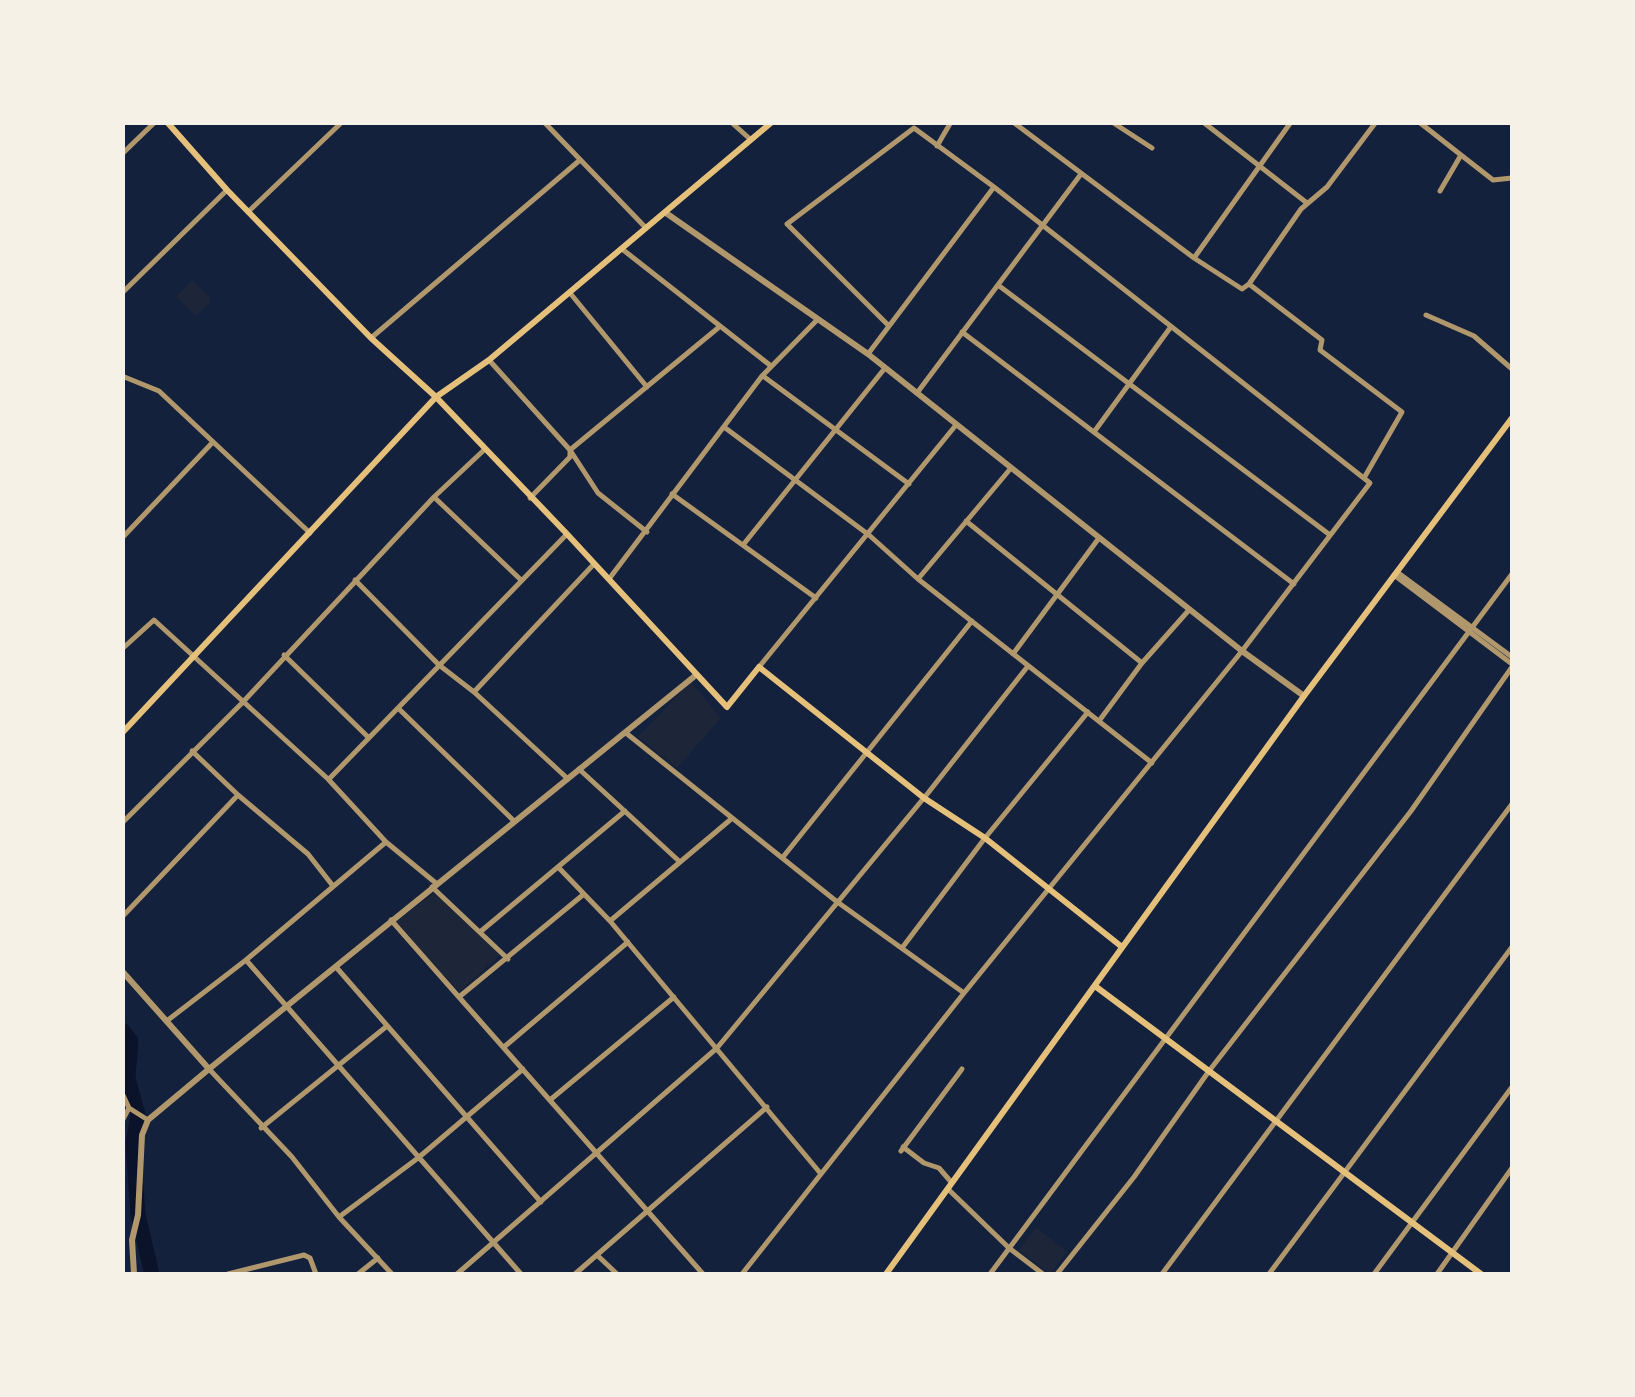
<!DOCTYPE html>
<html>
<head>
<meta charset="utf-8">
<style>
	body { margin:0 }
	#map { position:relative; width:1635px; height:1397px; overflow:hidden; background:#14213d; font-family:"PT Sans",sans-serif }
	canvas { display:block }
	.frame { position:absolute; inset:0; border:125px solid #f6f1e7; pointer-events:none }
</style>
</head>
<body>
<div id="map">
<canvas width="1635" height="1397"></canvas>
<div class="frame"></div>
</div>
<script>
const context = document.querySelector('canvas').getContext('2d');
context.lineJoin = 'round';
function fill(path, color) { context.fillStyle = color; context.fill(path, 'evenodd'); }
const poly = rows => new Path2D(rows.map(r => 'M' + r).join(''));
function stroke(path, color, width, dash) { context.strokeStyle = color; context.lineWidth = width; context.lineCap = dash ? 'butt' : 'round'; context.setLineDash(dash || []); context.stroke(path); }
fill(poly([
	[192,280,210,297,209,303,196,316,176,297],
	[691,682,721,718,677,768,638,737],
	[434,893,500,955,459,992,395,923],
	[1036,1227,1067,1252,1050,1274,1019,1250]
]), '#1d2539');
stroke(poly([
	[122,1030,131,1041,128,1078,138,1115,133,1143,138,1215,152,1274]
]), '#0b132b', 15);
stroke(poly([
	[544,122,646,228],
	[731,122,750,139],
	[1013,122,1194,258,1242,289,1249,284,1301,209,1327,187,1376,122],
	[1112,122,1152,148],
	[1203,122,1307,203],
	[1419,122,1461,155,1440,191],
	[937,146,951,122],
	[122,154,155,122],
	[1461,155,1493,180,1512,178],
	[248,212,342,122],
	[622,249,771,366],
	[1194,258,1291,122],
	[1249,284,1322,340,1320,350,1402,412,1364,478],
	[998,285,1330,535],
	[122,293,227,190],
	[570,293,647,387],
	[1426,315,1474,336,1512,369],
	[962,332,1294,584],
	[371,338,580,160],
	[868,354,994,187],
	[489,360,570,450,598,493,647,532],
	[122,376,159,391,310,533],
	[763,376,909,484],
	[917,393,1081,174],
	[724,427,869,535,918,579,1152,763],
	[1094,432,1170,328],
	[672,494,816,598],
	[434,497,521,580],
	[530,498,570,457,570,450,718,328],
	[966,521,1142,663],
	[122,538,212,443],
	[743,545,885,368],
	[1397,572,1512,657],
	[1394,575,1512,664],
	[609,579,762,376,818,319],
	[918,579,1011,468],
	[355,580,439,665,474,692,568,779],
	[122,649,154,620,328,779,386,842,437,884],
	[1013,654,1099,538],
	[284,655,368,737],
	[759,667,956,425],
	[474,692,593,565],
	[398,708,513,820],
	[1099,721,1142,663,1189,610],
	[626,733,836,901,964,993],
	[192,751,238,795,308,854,333,886],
	[579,769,680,862],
	[329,779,567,534],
	[122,823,243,702,434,497,484,450],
	[783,857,972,621],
	[559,868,610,921,821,1174],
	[432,887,508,959],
	[122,917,237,796],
	[391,920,703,1274],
	[610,921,730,820],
	[480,932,625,811],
	[902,948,985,838,1088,712],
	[246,960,521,1274],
	[336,967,541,1202],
	[459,997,584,894],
	[168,1020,246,960,386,842],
	[504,1047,628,942],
	[209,1069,292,1157,339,1217,392,1274],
	[122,1093,129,1108,148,1120],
	[550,1100,674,997],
	[122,1121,129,1108],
	[261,1128,387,1026],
	[903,1147,924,1163,939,1168,952,1183],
	[901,1151,962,1069],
	[949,1190,1009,1248,1043,1274],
	[122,1217,122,1224],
	[339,1217,418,1158,523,1069],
	[597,1255,617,1274],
	[228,1274,304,1255,310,1258,316,1274],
	[358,1274,378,1258],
	[457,1274,717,1048,928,793,1028,666],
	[575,1274,767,1107],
	[742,1274,964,993,1242,651,1370,483,994,187,914,128,787,224,888,325],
	[990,1274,1512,574],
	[1057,1274,1134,1177,1209,1071,1411,811,1512,667],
	[1162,1274,1512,804],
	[1269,1274,1512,947],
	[1374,1274,1512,1087],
	[1437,1274,1512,1168]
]), '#b1986c', 5);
stroke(poly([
	[666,213,868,354,1242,651,1304,696],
	[122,971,209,1069,148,1120,142,1135,138,1215,132,1240,134,1274],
	[209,1069,696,675]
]), '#b1986c', 6);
stroke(poly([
	[167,122,227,190,371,338,436,397,567,534,727,707,759,667,924,798,985,838,1122,947],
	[122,733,436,397,489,360,772,122],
	[1095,986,1481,1274],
	[886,1274,1304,696,1512,418]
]), '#e5c07b', 6);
</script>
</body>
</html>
